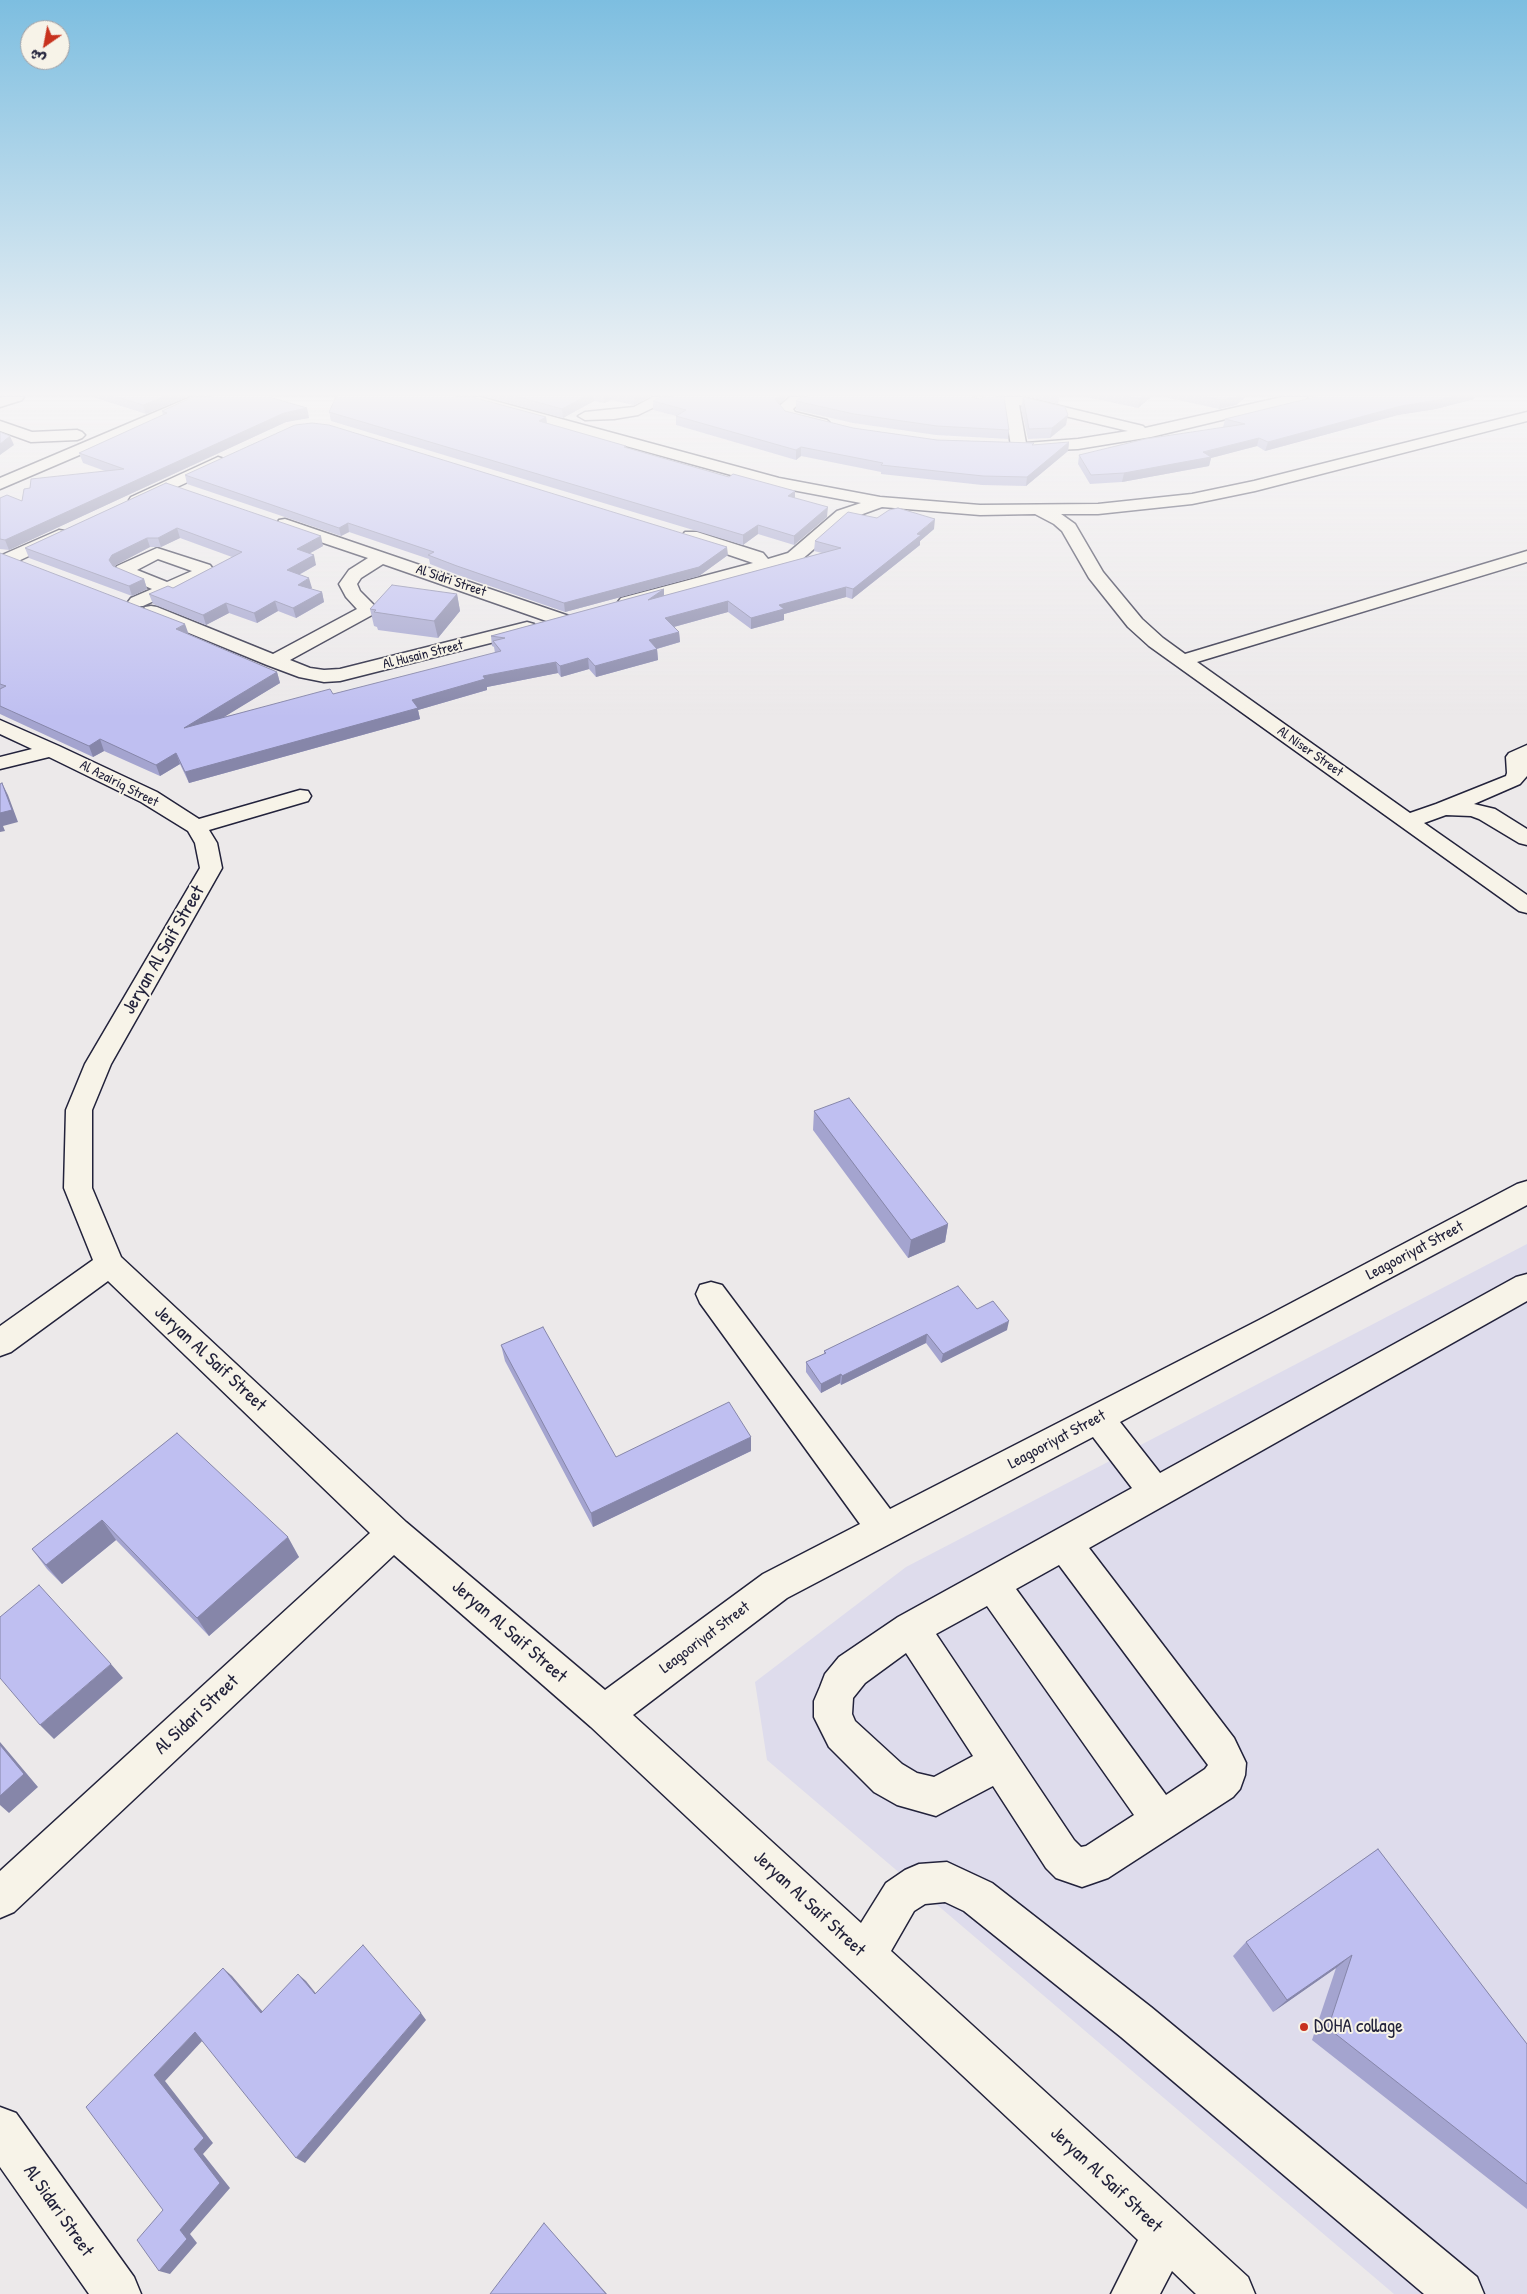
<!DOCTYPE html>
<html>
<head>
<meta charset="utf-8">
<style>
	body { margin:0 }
	#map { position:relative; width:1527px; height:2294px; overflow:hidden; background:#ece9ea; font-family:"Patrick Hand","Playpen Sans Arabic",sans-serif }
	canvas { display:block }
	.north { position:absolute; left:20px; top:20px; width:50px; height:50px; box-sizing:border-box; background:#f7f3e8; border:1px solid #a29fa3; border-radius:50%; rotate:213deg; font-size:14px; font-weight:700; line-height:20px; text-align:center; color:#22223b }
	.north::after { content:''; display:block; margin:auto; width:18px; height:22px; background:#c8321e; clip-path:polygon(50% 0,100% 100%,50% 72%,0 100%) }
</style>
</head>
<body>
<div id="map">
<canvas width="1527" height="2294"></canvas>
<div class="north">ش</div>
</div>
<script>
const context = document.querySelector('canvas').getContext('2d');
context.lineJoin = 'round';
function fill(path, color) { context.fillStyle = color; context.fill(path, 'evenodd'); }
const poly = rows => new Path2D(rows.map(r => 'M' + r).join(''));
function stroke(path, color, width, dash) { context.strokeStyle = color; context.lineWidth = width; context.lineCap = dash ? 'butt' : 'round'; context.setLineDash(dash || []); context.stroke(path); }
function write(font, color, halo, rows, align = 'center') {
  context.font = font + ' "Patrick Hand",sans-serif'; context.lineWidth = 4; context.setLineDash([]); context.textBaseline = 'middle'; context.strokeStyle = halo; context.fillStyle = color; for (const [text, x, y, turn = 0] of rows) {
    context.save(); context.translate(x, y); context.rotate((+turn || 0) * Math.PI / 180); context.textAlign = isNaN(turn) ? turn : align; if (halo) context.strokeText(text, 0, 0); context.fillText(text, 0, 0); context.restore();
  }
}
fill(poly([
	[1527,1244,1527,2294,1394,2294,767,1760,755,1682,906,1567]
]), '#dedcec');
const minor = poly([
	[3,397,24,397,22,400,0,407,0,398,3,397],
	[191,397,210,397,208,400,0,489,0,478,191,397],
	[457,397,480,397,779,478,880,497,980,505,1098,504,1192,494,1254,481,1527,412,1527,421,1255,491,1192,504,1098,514,1061,514,1075,524,1103,572,1142,619,1163,638,1185,654,1527,551,1527,562,1197,662,1410,813,1436,804,1506,776,1507,773,1506,757,1509,753,1527,745,1527,776,1520,784,1474,804,1495,809,1527,829,1527,845,1519,843,1479,819,1471,816,1446,815,1424,823,1527,895,1527,913,1519,911,1149,646,1128,627,1089,578,1062,531,1054,524,1035,514,980,515,882,507,849,519,800,561,627,607,621,606,618,602,621,598,753,563,685,540,682,536,685,532,697,532,763,553,768,559,788,553,837,511,861,503,771,486,459,400,457,397],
	[653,397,671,397,669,400,638,415,614,419,585,420,578,416,585,412,634,407,653,397],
	[790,397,806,397,793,409,795,412,827,420,830,423,827,426,822,428,785,418,777,408,790,397],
	[997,397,1022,397,1143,426,1145,428,1282,397,1307,397,1305,400,1151,437,1078,449,1031,451,1025,449,1019,451,1014,449,1011,446,1004,401,999,400,997,397],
	[1019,405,1128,431,1078,439,1026,443,1019,405],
	[0,421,32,432,77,430,82,432,85,435,82,438,77,440,31,442,0,431,0,421],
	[218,457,224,459,226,462,224,465,143,503,131,503,129,500,131,497,218,457],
	[285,519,569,616,571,620,569,624,562,626,555,624,383,564,361,578,357,584,360,591,375,606,372,615,290,660,310,668,324,670,340,669,527,622,534,624,536,628,534,632,340,681,324,682,299,677,267,665,145,615,142,611,145,607,151,606,157,607,273,654,357,609,346,597,339,584,349,570,368,558,279,528,277,524,279,520,285,519],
	[59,530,65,531,67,535,65,539,14,563,8,564,0,560,2,555,59,530],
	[157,548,210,565,213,569,212,572,209,576,143,606,131,606,128,602,131,598,152,589,117,574,114,570,117,566,157,548],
	[158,559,192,571,167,582,137,570,158,559],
	[0,720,59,746,157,792,199,819,300,790,308,791,311,796,308,801,209,830,217,843,222,868,111,1064,92,1110,92,1188,121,1257,406,1522,605,1690,763,1574,860,1524,700,1303,696,1294,700,1285,711,1282,722,1285,890,1509,1259,1320,1517,1184,1527,1181,1527,1205,1120,1422,1160,1473,1516,1277,1527,1274,1527,1301,1089,1548,1234,1738,1246,1763,1245,1775,1240,1789,1233,1797,1108,1878,1082,1887,1056,1878,1046,1868,993,1786,936,1816,897,1805,874,1792,829,1747,814,1717,814,1701,820,1687,825,1674,839,1657,898,1617,1132,1488,1093,1437,787,1598,633,1715,861,1923,886,1883,905,1870,919,1864,947,1862,992,1883,1151,2007,1477,2277,1484,2294,1424,2294,1121,2037,964,1911,945,1902,925,1904,914,1911,891,1951,1248,2277,1255,2294,1196,2294,1172,2271,1160,2294,1111,2294,1138,2240,591,1727,394,1555,14,1912,0,1918,0,1871,370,1533,108,1281,11,1352,0,1356,0,1326,93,1260,64,1188,66,1110,85,1064,200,868,195,843,188,831,141,802,49,757,0,769,0,757,32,749,0,734,0,720],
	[1059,1565,1208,1765,1205,1769,1166,1795,1016,1589,1059,1565],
	[987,1606,1134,1815,1086,1846,1081,1847,1074,1840,936,1634,987,1606],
	[906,1653,973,1756,934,1777,917,1773,902,1764,855,1721,852,1714,853,1698,865,1683,906,1653],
	[0,2107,16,2113,134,2277,141,2294,89,2294,0,2167,0,2107]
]);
stroke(minor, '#22223b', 3);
fill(minor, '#f7f3e8');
fill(poly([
	[93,397,187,397,146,414],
	[487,397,649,397,634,405,611,400,604,403,594,401,563,418],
	[787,397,779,404,785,411,853,428,937,440,1034,443,1033,445,1069,442,1068,451,1026,486,982,485,881,474,881,472,801,456,796,460,676,425,676,416,653,410,653,401],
	[1023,397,1066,425,1050,438,1028,439,1021,408],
	[1029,397,1059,397,1058,404],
	[1087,397,1151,397,1138,408],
	[1165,397,1246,397,1236,405,1219,409],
	[1315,397,1475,397,1474,399,1436,409,1398,415,1265,451,1257,446,1211,458,1209,466,1122,482,1090,484,1078,464,1079,455,1223,427,1225,419],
	[796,401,1009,430,1008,439,936,435,853,423,796,410],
	[307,408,309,418,286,422,9,550,0,549,0,498,22,501,30,488,105,471,83,463,79,453,163,415,162,411],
	[329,412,546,417,547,423,626,448,729,477,795,491,795,498,827,517,794,545,758,534,743,545,331,421],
	[185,475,728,555,699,576,565,612,458,575,430,564,429,559,349,532,341,536,187,484],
	[166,483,323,546,309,554,316,565,299,575,312,588,311,589,322,592,324,602,296,618,278,611,257,623,229,613,206,625,153,604,149,594,173,588,232,557,180,538,161,547,150,547,116,565,114,567,144,579,147,589,132,596,29,558,25,548],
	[877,518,934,529,920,541,920,545,852,599,846,597,784,614,784,620,751,629,728,612,674,627,679,632,680,642,657,649,658,660,596,677,589,669,561,677,558,673,487,687,487,690,418,710,420,719,189,783,180,764,160,776,104,751,93,757,0,714,0,553,277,672,280,683,223,717,333,694,495,653,494,647,492,646,491,636,664,589,664,596,822,553,814,551,815,541],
	[457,594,460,611,438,638,378,630,377,627,374,626,370,609],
	[814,1111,948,1224,945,1242,908,1258,813,1130],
	[977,1309,1007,1330,941,1363,926,1343,841,1385,840,1383,821,1393,806,1372,806,1362,824,1354,824,1351],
	[501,1345,616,1457,751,1437,751,1451,593,1527,505,1361],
	[177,1433,299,1557,209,1636,116,1540,62,1584,47,1569,32,1549],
	[1378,1849,1527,2044,1527,2209,1312,2040,1336,1968,1273,2012,1233,1956,1246,1942]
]), '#a4a4cf');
fill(poly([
	[163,397,187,397,146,414,143,405],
	[584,397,594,397,594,401,563,418,562,409],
	[604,397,611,397,611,400,604,403],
	[634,397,649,397,634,405],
	[777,397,787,397,775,408,775,399],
	[1142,397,1151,397,1138,408,1140,399],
	[1237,397,1246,397,1236,405,1219,409,1221,400],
	[1452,397,1475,397,1474,399,1436,409,1398,415,1265,451,1268,442,1401,406],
	[307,408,309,418,286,422,9,550,5,540,284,413],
	[1068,415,1066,425,1050,438,1052,428],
	[546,417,547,426,539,421],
	[10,436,14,445,0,455,0,444],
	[1259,438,1257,446,1211,458,1209,466,1122,482,1124,473],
	[1069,442,1068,451,1026,486,1027,477],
	[801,447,801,456,796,460,796,450],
	[795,491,795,501,788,496],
	[828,507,827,517,794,545,794,536],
	[935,519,934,529,920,541,920,545,852,599,853,589],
	[348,523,349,532,341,536,339,528],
	[758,525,758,534,743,545,743,535],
	[177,528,180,538,161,547,158,538],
	[321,536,323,546,299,559,297,549],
	[147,538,150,547,116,565,112,570,109,560,112,555],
	[727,547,728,555,699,576,565,612,564,603],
	[314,555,316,565,289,580,287,570],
	[309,578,312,588,300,595,298,585],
	[144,579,147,589,132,596,129,586],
	[846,587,846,597,784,614,784,620,751,629,751,618,779,605],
	[664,589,664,600,648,600],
	[322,592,324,602,296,618,293,608],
	[457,594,460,611,438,638,434,621],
	[275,601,278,611,257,623,254,613],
	[728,601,728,612,666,629,665,618],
	[226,603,229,613,206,625,203,615],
	[185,624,189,635,176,629],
	[679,632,680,642,649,651,649,640],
	[657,649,658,660,596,677,595,666],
	[588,658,589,669,561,677,560,666],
	[556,662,558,673,487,687,487,690,418,710,420,719,189,783,185,772,483,676],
	[277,672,280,683,188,739,184,728],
	[100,739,104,751,93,757,89,746],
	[176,753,180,764,160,776,156,765],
	[2,783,8,795,18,822,3,826,5,831,0,832,0,813],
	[948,1224,945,1242,908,1258,911,1240],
	[1009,1321,1007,1330,941,1363,943,1354],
	[927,1334,926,1343,841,1385,842,1376],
	[841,1374,840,1383,821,1393,821,1384],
	[751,1437,751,1451,593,1527,591,1513],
	[102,1520,116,1540,62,1584,46,1565],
	[288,1537,299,1557,209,1636,197,1618],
	[111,1664,123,1678,54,1739,40,1725],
	[0,1742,38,1787,9,1813,0,1805],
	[1352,1955,1336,1968,1273,2012,1287,2000],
	[223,1968,232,1976,270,2020,261,2013],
	[298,1974,306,1981,322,2001,315,1994],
	[421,2013,426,2020,305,2163,296,2158],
	[195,2032,204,2039,165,2081,213,2143,203,2154,230,2188,190,2234,197,2243,170,2274,159,2271,180,2230,194,2149,154,2075],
	[544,2223,550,2230,607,2294,606,2294]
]), '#8686a9');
const building = poly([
	[117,397,163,397,143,405,117,397],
	[193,397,269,397,307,408,284,413,5,540,0,539,0,498,7,495,22,501,24,489,30,488,31,479,124,469,79,453,167,413,162,411,193,397],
	[336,397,472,397,546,417,539,421,626,446,624,447,729,477,733,474,795,491,788,496,828,507,794,536,758,525,743,535,329,412,336,397],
	[519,397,584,397,562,409,519,397],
	[661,397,777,397,775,399,785,411,853,428,937,440,1034,443,1032,445,1069,442,1027,477,983,476,881,465,883,463,801,447,796,450,676,416,686,410,653,401,661,397],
	[801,397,971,397,980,399,984,397,1004,397,1009,430,937,426,854,414,796,401,801,397],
	[1023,397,1065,407,1068,415,1052,428,1029,429,1023,397],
	[1130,397,1142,397,1140,399,1130,397],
	[1205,397,1237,397,1221,400,1205,397],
	[1315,397,1452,397,1438,400,1401,406,1268,442,1259,438,1203,452,1211,457,1124,473,1091,475,1079,455,1145,439,1245,424,1225,419,1315,397],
	[312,423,329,425,727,547,699,567,564,603,457,566,428,555,434,552,348,523,339,528,185,475,295,425,312,423],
	[0,432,10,436,0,444,0,432],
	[166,483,321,536,297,549,314,555,287,570,309,578,298,585,322,592,293,608,275,601,254,613,226,603,203,615,149,594,168,586,173,588,242,552,177,528,158,538,147,538,112,555,109,560,113,566,144,579,129,586,25,548,166,483],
	[898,508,935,519,917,534,921,535,853,589,846,587,779,605,784,609,751,618,728,601,665,618,679,632,649,640,657,649,595,666,588,658,560,666,556,662,483,676,485,679,412,700,418,708,185,772,176,753,156,765,100,739,89,746,0,706,0,689,6,686,0,684,0,553,185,624,176,629,277,672,184,728,330,689,333,694,501,651,493,641,505,638,491,636,664,589,648,600,841,548,815,541,848,512,877,518,889,510,898,508],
	[392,585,457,594,434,621,374,612,376,610,370,609,392,585],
	[2,783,12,810,0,813,0,784,2,783],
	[849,1098,948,1224,911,1240,814,1111,849,1098],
	[958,1286,977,1309,993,1301,1009,1321,943,1354,927,1334,842,1376,841,1374,821,1384,806,1362,826,1353,824,1351,958,1286],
	[543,1327,616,1457,729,1402,751,1437,591,1513,501,1345,543,1327],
	[177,1433,288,1537,197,1618,102,1520,46,1565,32,1549,177,1433],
	[39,1585,111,1664,40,1725,0,1678,0,1617,39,1585],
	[0,1745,24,1774,0,1796,0,1745],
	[1378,1849,1527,2044,1527,2184,1328,2028,1352,1955,1287,2000,1246,1942,1378,1849],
	[363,1945,421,2013,296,2158,195,2032,154,2075,204,2138,194,2149,220,2183,180,2230,187,2239,159,2271,137,2240,163,2210,86,2107,223,1968,261,2013,298,1974,315,1994,363,1945],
	[544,2223,606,2294,490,2294,544,2223]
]);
fill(building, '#bfbff1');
stroke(building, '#8686a9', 1);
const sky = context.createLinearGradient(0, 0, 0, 718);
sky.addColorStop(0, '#7dbee0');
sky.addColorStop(0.55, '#f6f5f6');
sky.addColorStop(1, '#f6f5f600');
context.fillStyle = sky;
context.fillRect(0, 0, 1527, 718);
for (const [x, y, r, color] of [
	[1304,2027,5,"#c8321e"]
]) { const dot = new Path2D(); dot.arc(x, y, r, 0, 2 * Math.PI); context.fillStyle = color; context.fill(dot); stroke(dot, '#f7f3e8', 2); }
write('14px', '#22223b', '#f7f3e8', [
	["Al Sidri Street",451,581,19],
	["Al Husain Street",423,655,-14],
	["Al Niser Street",1310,752,35],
	["Al Azairiq Street",119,784,27]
]);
write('16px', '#22223b', '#f7f3e8', [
	["Leagooriyat Street",1415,1251,-28],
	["Leagooriyat Street",1057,1440,-28],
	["Leagooriyat Street",705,1638,-37]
]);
write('19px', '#22223b', '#f7f3e8', [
	["Jeryan Al Saif Street",164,950,-60],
	["Jeryan Al Saif Street",210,1359,43],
	["Jeryan Al Saif Street",509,1632,41],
	["Al Sidari Street",197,1715,-43],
	["Jeryan Al Saif Street",809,1904,43],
	["Jeryan Al Saif Street",1106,2180,43],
	["Al Sidari Street",58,2211,55]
]);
write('19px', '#22223b', '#f7f3e8', [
	["DOHA collage",1314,2027]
], 'left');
</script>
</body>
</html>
